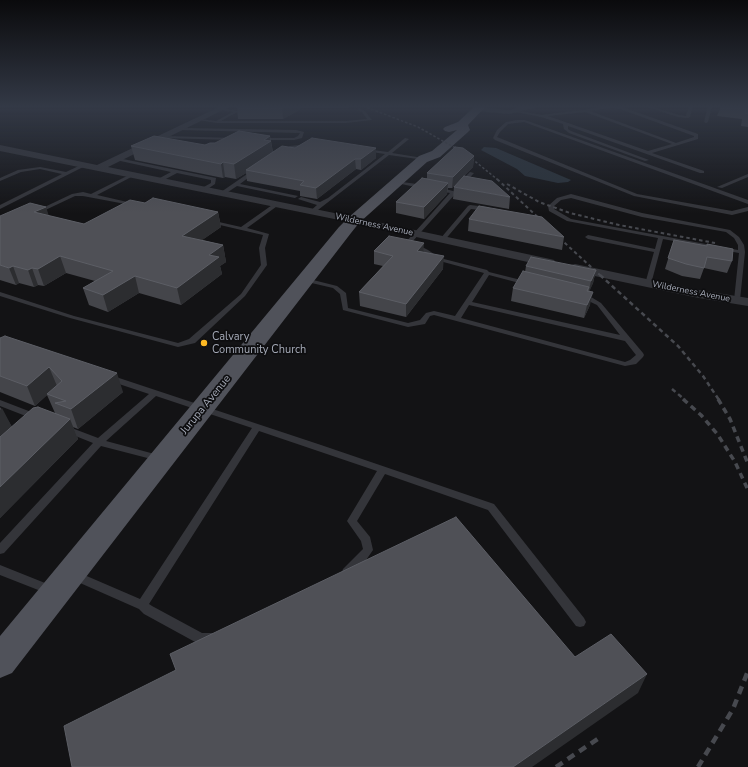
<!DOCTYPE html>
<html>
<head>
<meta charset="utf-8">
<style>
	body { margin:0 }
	canvas { display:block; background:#131315 }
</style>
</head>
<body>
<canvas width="748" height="767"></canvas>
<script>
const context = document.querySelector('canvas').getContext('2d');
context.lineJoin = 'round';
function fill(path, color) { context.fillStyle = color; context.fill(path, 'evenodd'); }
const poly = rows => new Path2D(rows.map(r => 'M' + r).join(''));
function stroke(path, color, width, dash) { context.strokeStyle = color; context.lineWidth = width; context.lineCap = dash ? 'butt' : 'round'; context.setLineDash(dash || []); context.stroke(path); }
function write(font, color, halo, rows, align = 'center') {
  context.font = font + ' "Nunito Sans",sans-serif'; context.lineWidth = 3.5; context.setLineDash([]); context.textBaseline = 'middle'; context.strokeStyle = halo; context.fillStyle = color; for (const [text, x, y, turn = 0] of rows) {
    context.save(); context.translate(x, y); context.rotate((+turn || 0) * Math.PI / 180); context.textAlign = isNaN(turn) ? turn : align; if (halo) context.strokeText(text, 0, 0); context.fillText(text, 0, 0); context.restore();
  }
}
fill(poly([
	[484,147,496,148,571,180,568,182,558,183,525,176,517,169,481,150]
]), '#29323a');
fill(poly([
	[291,106,347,106,349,107,347,108,290,108,291,106],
	[612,106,625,108,698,134,698,139,652,153,704,171,704,173,700,173,568,126,568,129,571,131,649,160,645,161,569,133,564,129,563,124,541,117,511,111,513,110,542,115,612,106],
	[612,108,623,110,694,136,694,137,676,143,590,111,612,108],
	[585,112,672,144,648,151,548,116,585,112],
	[644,106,650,106,679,115,686,116,689,106,693,106,690,117,688,118,678,117,644,106],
	[708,106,712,106,708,122,706,123,704,122,708,106],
	[221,108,239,111,221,121,346,121,367,119,362,112,357,110,358,108,364,110,372,120,346,123,217,123,198,120,200,119,216,121,233,112,220,110,221,108],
	[517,120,525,120,748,200,748,204,524,122,508,124,500,132,497,137,637,194,732,211,748,207,748,211,732,215,634,196,495,140,493,138,497,130,506,122,517,120],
	[182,128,296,130,304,132,302,138,294,140,261,140,259,139,259,138,294,138,298,136,300,133,181,130,180,129,182,128],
	[164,136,235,138,237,139,235,140,162,138,162,137,164,136],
	[405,138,409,139,392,153,423,158,425,158,425,160,389,155,314,213,309,212,317,205,298,199,301,197,320,202,328,198,385,154,365,151,365,149,388,152,405,138],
	[309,144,311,144,311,146,293,148,281,154,279,153,290,146,309,144],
	[118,158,216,178,215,184,206,190,202,190,202,188,211,183,211,180,177,173,162,181,158,181,158,179,171,172,116,160,116,158,118,158],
	[83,164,87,165,0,209,0,205,62,174,40,169,21,172,0,181,0,178,18,170,40,167,66,172,83,164],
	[253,170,257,171,240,184,298,196,295,198,237,186,225,194,221,194,221,192,253,170],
	[470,172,474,173,463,185,459,185,459,183,470,172],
	[131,174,135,175,97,195,136,204,136,206,83,196,75,196,39,213,34,212,72,194,83,192,91,194,131,174],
	[748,174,748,177,722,188,717,187,748,174],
	[395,181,424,185,427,187,424,189,397,183,395,183,395,181],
	[437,187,457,192,412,242,428,250,440,258,487,270,489,272,529,282,530,283,527,285,489,275,472,302,620,335,597,305,578,296,581,294,591,297,601,303,643,353,644,355,643,357,636,364,625,366,434,315,430,316,425,324,408,327,343,310,340,294,333,288,303,281,302,280,305,278,337,286,346,293,348,308,408,323,420,320,426,313,434,311,455,316,484,273,436,260,424,252,405,243,450,193,435,190,435,188,437,187],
	[469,305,625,341,636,355,630,360,625,362,461,318,469,305],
	[571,194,642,213,730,230,739,237,744,245,745,252,740,300,737,302,734,300,739,253,663,239,651,284,648,286,646,285,645,284,654,252,588,239,585,237,588,235,655,249,658,238,567,221,549,211,548,206,557,198,571,194],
	[571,198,642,217,726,232,734,238,738,245,738,250,571,219,554,209,554,206,561,200,571,198],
	[275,203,280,204,247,228,269,234,265,248,267,265,245,296,195,343,178,347,70,318,0,296,0,292,74,316,178,343,189,339,241,294,261,265,259,248,263,235,207,222,210,220,241,227,275,203],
	[470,205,488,207,491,209,488,211,471,209,444,241,440,241,440,239,468,206,470,205],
	[107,376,113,376,321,445,494,504,584,618,586,622,584,626,580,627,576,626,488,510,385,474,357,521,370,537,373,550,364,563,351,575,347,577,343,575,342,572,343,569,363,549,361,541,347,521,377,471,259,431,149,604,152,606,202,633,212,633,216,635,218,639,216,643,212,645,201,645,197,643,144,614,139,609,71,579,70,576,71,573,75,571,140,599,252,428,156,396,106,441,162,456,164,458,162,460,159,461,101,446,4,553,0,554,0,543,93,443,63,431,62,429,63,427,69,427,98,438,149,394,107,380,106,378,107,376],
	[0,400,39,415,40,417,36,420,0,406,0,400],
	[0,565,55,587,57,590,55,593,51,595,0,575,0,565]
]), '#34353a');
fill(poly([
	[221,106,231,106,108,167,354,217,550,259,554,260,556,263,554,266,550,267,354,223,0,151,0,145,97,165,221,106],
	[524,106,536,106,535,108,509,114,477,111,473,109,477,107,509,110,524,106],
	[575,264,699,290,748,298,748,306,699,298,571,271,569,268,571,265,575,264]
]), '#34353a');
fill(poly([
	[475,106,486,106,468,125,470,130,468,132,440,157,427,162,359,223,351,233,12,673,0,678,0,636,339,227,349,217,419,156,432,151,457,130,449,132,445,131,443,129,445,127,458,122,475,106]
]), '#50525a');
stroke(poly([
	[363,106,418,127,466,154,498,180]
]), '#47494f', 1.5, [2.5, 2]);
stroke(poly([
	[497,179,545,224],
	[507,184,539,202,570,213,619,225,715,243],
	[555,234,601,276]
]), '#47494f', 2, [3.5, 3]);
stroke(poly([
	[600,275,678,346,703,376,719,400],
	[672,389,685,400]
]), '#47494f', 2.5, [4.5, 3.5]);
stroke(poly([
	[683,399,701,415,718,435,735,462,748,490],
	[718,399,730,419,748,464]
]), '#47494f', 3.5, [6, 4.5]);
stroke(poly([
	[556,767,599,738],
	[698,767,733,709,748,671]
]), '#47494f', 4.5, [8, 6]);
fill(poly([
	[237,106,301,106,301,109,283,119,238,119],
	[721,106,748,106,748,127,741,126,742,119,717,116],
	[270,136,273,152,295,148,376,158,361,170,356,169,317,199,300,196,300,191,247,181,246,173,236,179,225,177,223,178,135,160,131,146,205,145],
	[474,156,473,167,452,188,448,188,447,194,424,219,396,213,396,202,427,178,427,173],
	[454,187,510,197,509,209,453,199],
	[145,203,218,212,221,227,202,240,223,245,226,262,220,266,222,274,181,305,139,293,108,312,89,305,83,288,95,281,66,273,44,286,38,285,34,287,19,283,16,285,0,280,0,216,49,216,84,224],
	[469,219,564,237,562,250,468,231],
	[674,240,707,246,707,244,732,261,727,273,704,268,700,279,682,276,665,269],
	[374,251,424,252,443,269,406,317,360,306,359,292,383,266,374,264],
	[526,266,596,270,593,283,589,291,590,305,584,318,511,301,513,288,525,272],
	[0,338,123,392,78,429,73,427,78,439,0,518,0,407,12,427,55,413,47,395,35,406,0,392]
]), '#44454a');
fill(poly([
	[282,106,301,106,301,109,283,119],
	[270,136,270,142,271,141,273,155,246,170,246,173,236,179,234,164,264,140],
	[376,148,376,158,361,170,361,159],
	[474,156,473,167,452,188,453,177],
	[355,159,356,169,317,199,316,188],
	[223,162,225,177,223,178,221,164],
	[448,183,447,194,424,219,424,207],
	[46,207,51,222,34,212],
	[218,212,221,227,185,252,182,236],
	[424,243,423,256,417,251],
	[223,245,226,262,220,266,222,274,181,305,177,288,209,255],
	[60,256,66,273,44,286,38,269],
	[444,256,443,269,406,317,406,304],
	[13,266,19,283,16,285,9,268],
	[32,268,38,285,34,287,28,270],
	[596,270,593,283,588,295,591,281],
	[135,276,139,293,108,312,103,295],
	[593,292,590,305,584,318,587,305],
	[49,367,57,386,35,406,27,386],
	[117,373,123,392,78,429,71,409],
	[2,408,12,427,0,438,0,410],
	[70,419,78,439,0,518,0,487],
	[647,674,638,693,532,767,513,767]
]), '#2c2d30');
const building = poly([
	[739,106,748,106,748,114,745,113,746,107,739,106],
	[239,131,270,136,264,140,271,141,234,164,223,162,221,164,131,146,154,136,205,145,210,143,215,143,239,131],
	[312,138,376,148,361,159,355,159,316,188,300,185,304,181,246,170,282,146,295,148,312,138],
	[455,147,463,148,474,156,453,177,427,173,455,147],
	[464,176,492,181,510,197,454,187,464,176],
	[422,178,448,183,424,207,396,202,422,178],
	[153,198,218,212,182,236,223,245,209,255,219,257,177,288,135,276,103,295,83,288,113,271,60,256,38,269,32,268,28,270,13,266,9,268,0,265,0,216,30,203,46,207,34,212,84,224,130,200,145,203,153,198],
	[479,206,542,217,564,237,469,219,479,206],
	[389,236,424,243,417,251,444,256,406,304,359,292,393,256,374,251,389,236],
	[674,240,707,246,707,244,733,249,732,261,707,257,704,268,686,264,668,258,674,240],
	[531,257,596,270,591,281,526,266,531,257],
	[523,271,589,287,587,291,593,292,587,305,513,288,523,271],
	[5,336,117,373,71,409,55,403,66,401,47,394,62,381,49,367,27,386,0,376,0,338,5,336],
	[38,407,70,419,0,487,0,437,33,408,38,407],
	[456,517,575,657,611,634,647,674,513,767,72,767,64,726,176,670,170,654,456,517]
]);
fill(building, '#4f5056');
stroke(building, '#5c5e65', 1);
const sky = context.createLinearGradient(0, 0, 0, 213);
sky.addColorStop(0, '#0a0a0c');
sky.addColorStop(0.5, '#333946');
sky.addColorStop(1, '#33394600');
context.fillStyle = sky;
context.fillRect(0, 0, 748, 213);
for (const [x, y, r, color] of [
	[204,343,4,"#feb923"]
]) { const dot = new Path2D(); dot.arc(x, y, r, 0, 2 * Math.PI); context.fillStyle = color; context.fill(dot); stroke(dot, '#0e0e10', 1.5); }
write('9px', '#a4a9b6', '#0e0e10', [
	["Wilderness Avenue",374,225,12],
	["Wilderness Avenue",691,292,11]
]);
write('11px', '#a4a9b6', '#0e0e10', [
	["Calvary",212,337],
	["Community Church",212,350]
], 'left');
write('11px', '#a4a9b6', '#0e0e10', [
	["Jurupa Avenue",206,405,-51]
]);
</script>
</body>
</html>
